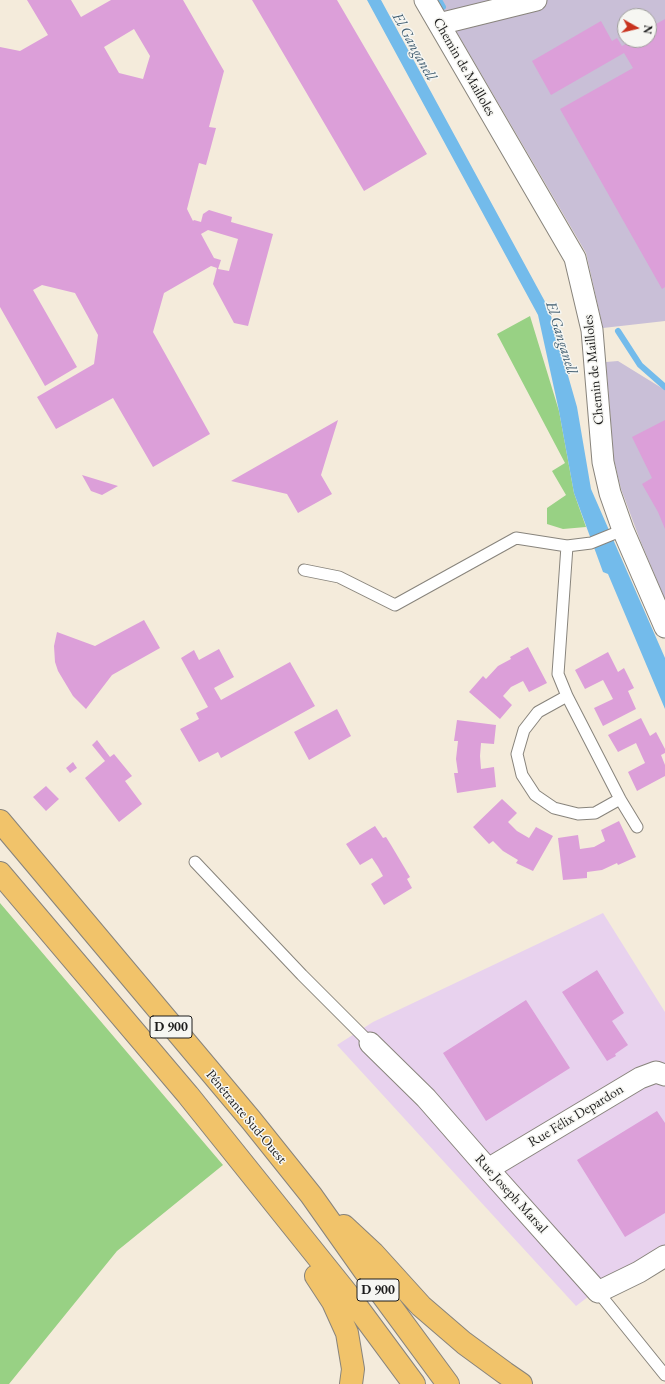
<!DOCTYPE html>
<html>
<head>
<meta charset="utf-8">
<style>
	body { margin:0 }
	#map { position:relative; width:665px; height:1384px; overflow:hidden; background:#f4ebdb; font-family:"EB Garamond",serif }
	canvas { display:block }
	.north { position:absolute; left:617px; top:8px; width:40px; height:40px; box-sizing:border-box; background:#f6f6f2; border:1px solid #9f9f9c; border-radius:50%; rotate:98deg; font-size:11px; font-weight:700; line-height:16px; text-align:center; color:#1c1c1c }
	.north::after { content:''; display:block; margin:auto; width:14px; height:18px; background:#c8321e; clip-path:polygon(50% 0,100% 100%,50% 72%,0 100%) }
</style>
</head>
<body>
<div id="map">
<canvas width="665" height="1384"></canvas>
<div class="north">N</div>
</div>
<script>
const context = document.querySelector('canvas').getContext('2d');
context.lineJoin = 'round';
function fill(path, color) { context.fillStyle = color; context.fill(path, 'evenodd'); }
const poly = rows => new Path2D(rows.map(r => 'M' + r).join(''));
function stroke(path, color, width, dash) { context.strokeStyle = color; context.lineWidth = width; context.lineCap = dash ? 'butt' : 'round'; context.setLineDash(dash || []); context.stroke(path); }
function write(font, color, halo, rows, align = 'center') {
  context.font = font + ' "EB Garamond",serif'; context.lineWidth = 3; context.setLineDash([]); context.textBaseline = 'middle'; context.strokeStyle = halo; context.fillStyle = color; for (const [text, x, y, turn = 0] of rows) {
    context.save(); context.translate(x, y); context.rotate((+turn || 0) * Math.PI / 180); context.textAlign = isNaN(turn) ? turn : align; if (halo) context.strokeText(text, 0, 0); context.fillText(text, 0, 0); context.restore();
  }
}
fill(poly([
	[603,913,665,1012,665,1245,617,1275,576,1306,337,1045,373,1022]
]), '#e8d2ee');
fill(poly([
	[438,0,665,0,665,321,603,328,586,253],
	[625,16,649,16,649,40,625,40],
	[618,361,665,390,665,599,640,540,621,489,614,460,606,362]
]), '#c9bfd7');
fill(poly([
	[530,316,559,411,574,493,586,527,563,529,547,524,547,508,566,495,552,471,565,463,497,334],
	[0,903,223,1165,117,1251,9,1384,0,1384]
]), '#98d184');
fill(poly([
	[367,0,381,0,549,309,577,407,591,489,665,658,665,709,608,574,603,572,574,493,559,411,538,315]
]), '#73bbeb');
stroke(poly([
	[439,0,443,7],
	[618,331,640,365,665,387]
]), '#73bbeb', 6);
fill(poly([
	[27,0,71,0,81,17,111,0,183,0,224,71,209,127,216,128,206,165,199,163,187,209,193,221,194,220,201,222,203,214,209,210,232,217,231,222,273,234,248,326,234,323,213,284,217,268,211,266,164,293,153,332,210,434,153,467,113,398,56,429,37,397,94,364,98,335,75,293,42,285,33,290,77,367,45,386,0,307,0,47,20,51,48,35],
	[134,29,150,56,143,79,119,73,104,47],
	[208,230,238,239,229,271,218,269,221,260,214,258,201,234],
	[252,0,337,0,427,154,364,191],
	[665,19,665,287,662,289,560,109,633,68,624,53,551,95,532,61,601,21,612,41,617,38,622,46,633,40,649,40,649,28],
	[338,420,321,475,332,494,298,513,287,494,231,481],
	[665,420,665,529,658,512,642,484,652,478,632,437],
	[82,475,118,486,102,495,91,491],
	[144,620,160,648,112,675,86,709,73,696,58,671,55,662,54,646,57,632,95,646],
	[528,647,547,683,529,692,523,681,511,687,503,696,512,705,500,719,469,692,483,676,486,679,498,666,511,659,510,657],
	[219,649,234,677,214,688,221,700,290,662,315,706,221,758,218,752,199,762,180,729,199,719,196,713,208,707,181,658,194,650,199,660],
	[608,652,618,672,624,668,634,688,628,691,636,709,603,726,594,708,613,699,603,680,585,689,575,670],
	[337,709,351,736,309,760,294,732],
	[641,718,650,736,656,732,665,749,665,753,661,755,665,765,665,776,637,791,628,772,645,763,636,743,618,752,608,735],
	[457,720,496,725,494,744,481,743,480,756,481,769,494,767,496,787,457,793,454,773,458,773,456,759,458,741,454,741],
	[97,740,110,757,114,754,132,776,125,781,142,804,119,822,85,778,105,761,92,745],
	[73,762,77,768,70,773,66,768],
	[46,786,59,799,46,811,33,797],
	[502,799,517,813,508,822,517,831,529,838,536,827,553,836,533,871,516,863,518,860,503,851,493,841,489,844,473,827],
	[619,821,636,857,618,865,617,863,602,870,587,872,587,878,563,880,558,838,578,835,580,849,594,847,605,841,601,830],
	[375,826,383,838,386,837,391,845,410,877,407,879,412,888,384,905,371,884,383,876,378,867,372,858,360,865,346,844],
	[597,970,624,1013,612,1021,628,1045,615,1054,616,1056,607,1061,562,992],
	[526,1000,570,1068,486,1121,443,1053],
	[657,1111,665,1123,665,1213,625,1237,577,1160]
]), '#dc9fd9');
const lane = poly([
	[567,546,558,674,567,696,620,799,637,827],
	[304,570,339,577,395,605,516,538,567,546,591,543,623,530],
	[567,696,538,712,524,730,517,754,522,775,535,795,554,808,578,814,595,813,620,799],
	[195,862,302,975,370,1043],
	[598,1292,665,1375]
]);
const street = poly([
	[425,0,575,258,592,330,603,462,610,493,623,530,665,627],
	[439,24,536,0],
	[370,1043,426,1098,488,1169,598,1292,639,1272,665,1256],
	[488,1169,640,1078,656,1072,665,1075]
]);
const highway = poly([
	[0,821,251,1120,311,1195,364,1270,448,1384],
	[0,873,188,1095,349,1296,414,1384],
	[344,1226,373,1253,421,1306,464,1343,505,1373,521,1384],
	[316,1276,333,1302,347,1333,353,1369,351,1384]
]);
stroke(lane, '#88847c', 13);
stroke(street, '#88847c', 23);
stroke(highway, '#88847c', 24);
stroke(lane, '#fff', 11);
stroke(street, '#fff', 21);
stroke(highway, '#f1c36a', 22);
for (const [x, y, w] of [
	[171,1027,42],
	[378,1290,42]
]) { const box = new Path2D(); box.roundRect(x - w / 2, y - 11, w, 22, 3); context.fillStyle = '#f6f6f2'; context.fill(box); stroke(box, '#1c1c1c', 1); }
write('bold 13px', '#1c1c1c', null, [
	["D 900",171,1027],
	["D 900",378,1290]
]);
write('14px', '#1c1c1c', '#f6f6f2', [
	["Chemin de Mailloles",464,67,60],
	["Chemin de Mailloles",594,370,-96],
	["Rue Félix Depardon",576,1116,-31],
	["Pénétrante Sud-Ouest",246,1117,50],
	["Rue Joseph Marsal",511,1194,48]
]);
write('italic 15px', '#3f5c6f', '#f6f6f2', [
	["El Ganganell",414,47,61],
	["El Ganganell",561,338,73]
]);
</script>
</body>
</html>
